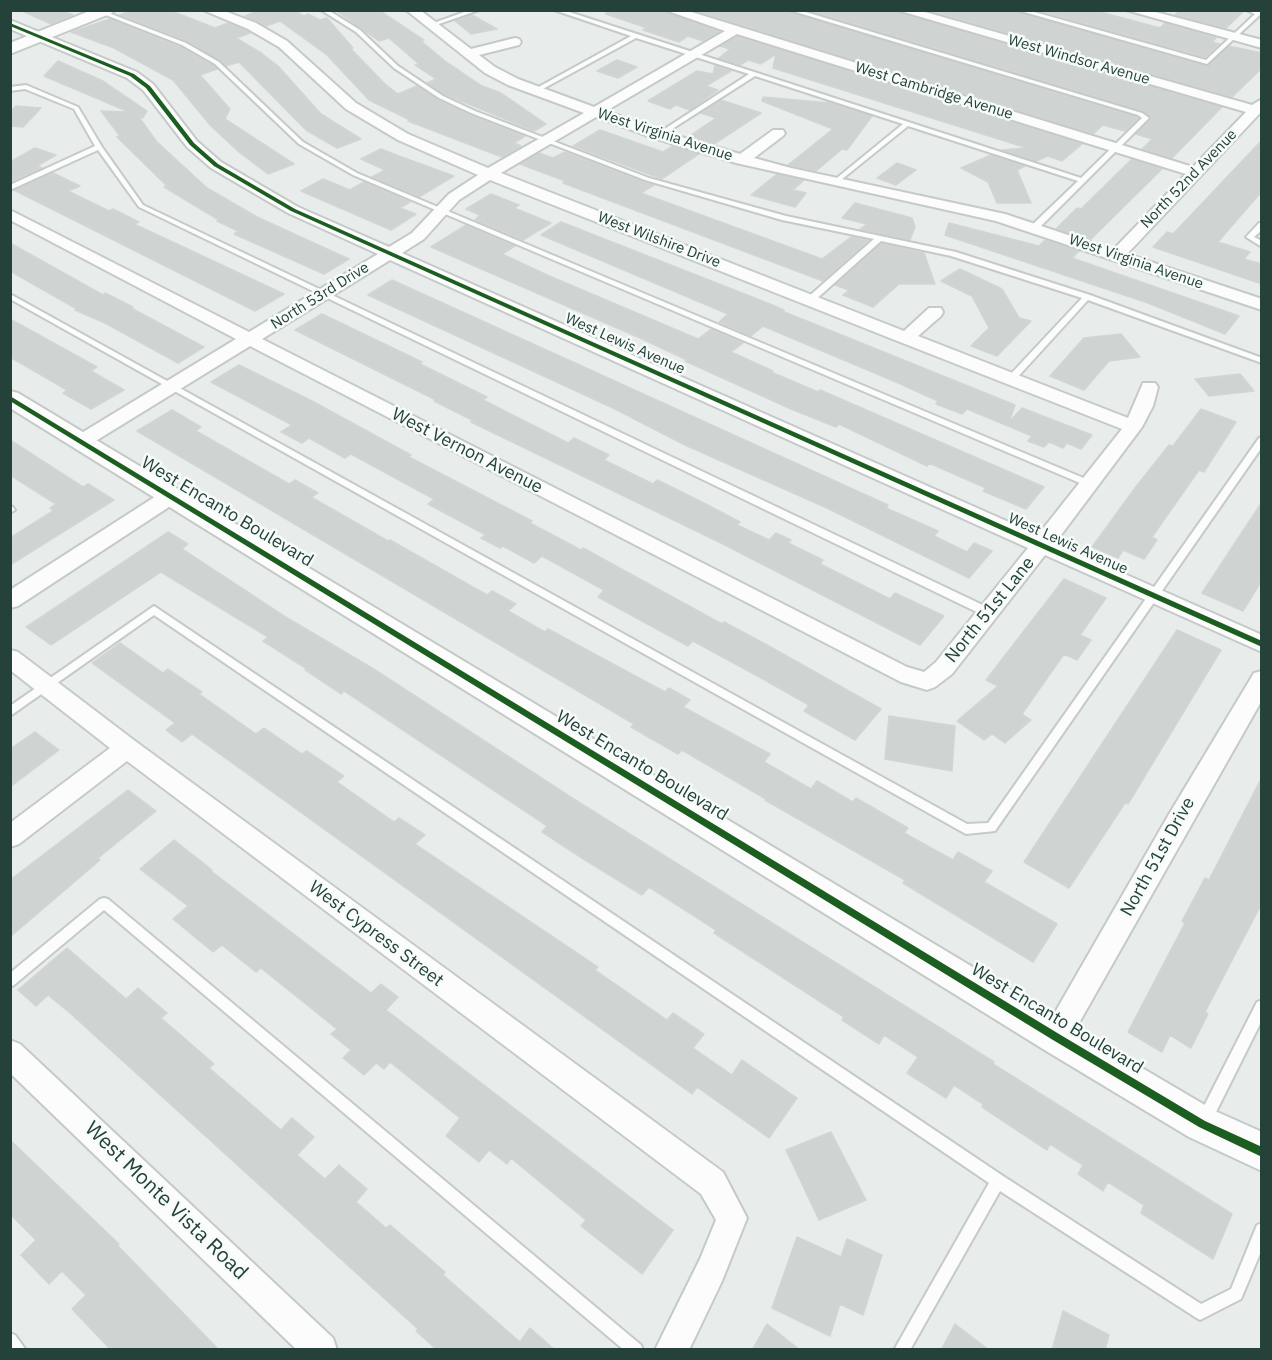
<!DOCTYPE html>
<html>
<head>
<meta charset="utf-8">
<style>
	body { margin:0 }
	#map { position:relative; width:1272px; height:1360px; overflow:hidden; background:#e8edeb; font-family:"IBM Plex Sans",sans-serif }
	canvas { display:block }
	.frame { position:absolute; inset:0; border:12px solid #24423a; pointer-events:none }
</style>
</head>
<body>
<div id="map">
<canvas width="1272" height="1360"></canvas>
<div class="frame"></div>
</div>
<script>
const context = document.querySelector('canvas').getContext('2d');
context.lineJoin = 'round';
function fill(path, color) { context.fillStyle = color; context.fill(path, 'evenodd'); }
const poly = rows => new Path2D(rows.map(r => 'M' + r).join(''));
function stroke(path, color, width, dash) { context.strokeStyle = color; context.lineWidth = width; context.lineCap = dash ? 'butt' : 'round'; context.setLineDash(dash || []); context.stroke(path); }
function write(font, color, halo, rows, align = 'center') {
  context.font = font + ' "IBM Plex Sans",sans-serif'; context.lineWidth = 5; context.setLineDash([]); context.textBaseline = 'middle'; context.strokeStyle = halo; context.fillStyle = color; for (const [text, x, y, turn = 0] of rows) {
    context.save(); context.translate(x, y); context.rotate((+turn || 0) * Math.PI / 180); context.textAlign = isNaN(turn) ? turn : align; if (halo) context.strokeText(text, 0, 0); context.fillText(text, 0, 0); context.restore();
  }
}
const building = poly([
	[20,10,61,10,73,15,51,24,20,10],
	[132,10,169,10,215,28,228,23,247,31,250,33,236,38,261,53,278,66,321,114,361,139,337,148,306,130,239,62,226,66,187,41,120,15,132,10],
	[260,10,303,10,298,13,304,16,308,14,320,20,327,18,353,48,351,49,386,85,398,94,417,86,438,100,470,115,525,136,514,143,521,146,502,157,408,121,410,120,369,100,327,55,280,21,266,26,245,16,260,10],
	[335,10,379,10,424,40,421,41,445,61,482,86,501,93,546,124,534,131,444,94,427,83,436,79,415,65,419,64,389,38,379,41,335,10],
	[606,10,663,10,720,32,703,41,688,36,679,42,643,30,647,28,606,14,606,10],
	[694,10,787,10,1139,118,1125,131,1103,125,1093,134,694,10],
	[808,10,895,10,1222,107,1172,158,1142,149,1152,139,1136,134,1151,118,1143,111,808,10],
	[928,10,1015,10,1206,66,1229,46,1262,53,1262,68,1232,97,928,10],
	[1037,10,1093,10,1160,28,1165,23,1216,38,1212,42,1220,44,1205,57,1037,10],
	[1180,10,1244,10,1244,11,1226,28,1175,15,1180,10],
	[472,15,497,29,471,34,455,21,472,15],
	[110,19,181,47,214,66,217,69,200,75,230,109,225,119,294,164,268,174,239,152,211,126,173,80,114,48,71,32,110,19],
	[737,36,1082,144,1062,161,1048,156,1036,161,1002,150,1027,148,773,68,776,54,761,64,748,60,740,65,719,58,730,49,720,46,737,36],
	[617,60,637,67,618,78,597,71,617,60],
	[58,61,103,81,147,111,143,118,138,116,157,142,207,188,257,217,349,259,324,274,234,234,238,231,217,221,219,220,164,187,167,186,117,137,120,136,101,111,129,112,44,76,58,61],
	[715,66,731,71,706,86,718,90,690,110,676,105,670,109,648,101,697,71,713,74,715,66],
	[763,97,830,103,872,116,847,150,842,149,816,171,788,165,833,129,762,101,763,97],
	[721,100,761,113,714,144,688,137,716,118,701,113,721,100],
	[16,106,41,108,23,127,10,126,10,112,16,106],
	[600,130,663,152,673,146,699,154,662,179,573,146,600,130],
	[1262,140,1262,191,1218,242,1250,252,1244,259,1262,264,1262,284,1153,247,1167,232,1173,234,1262,140],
	[35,148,56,155,37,166,42,168,10,182,10,162,35,148],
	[381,149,399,156,454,176,419,197,372,177,385,170,361,159,381,149],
	[565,152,654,185,641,193,822,259,851,237,869,240,823,281,563,183,565,181,520,164,539,153,553,158,565,152],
	[991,155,1025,166,1017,170,1031,203,997,203,988,182,961,168,991,155],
	[1132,159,1162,169,1090,240,1056,229,1077,208,1081,209,1132,159],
	[897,163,916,170,896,185,877,178,897,163],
	[53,173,80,186,68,191,109,211,113,209,139,222,134,224,284,294,255,311,14,190,53,173],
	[777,174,804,180,793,190,806,193,795,207,751,195,777,174],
	[323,179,350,190,364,182,410,202,400,208,416,214,391,230,301,191,323,179],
	[491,194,519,205,514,208,551,223,523,240,475,220,480,215,466,209,491,194],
	[855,203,912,218,915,227,910,240,860,229,867,224,842,218,855,203],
	[561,222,770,304,784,310,782,311,1015,405,1009,422,1022,408,1092,435,1081,449,1067,443,1063,448,1049,442,1044,447,1028,441,1032,436,967,409,962,414,936,404,938,401,896,382,763,326,751,336,719,322,728,314,541,235,561,222],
	[949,223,1039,246,1045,240,1079,251,1072,258,1239,316,1225,334,1148,303,945,235,949,223],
	[466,225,515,246,502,254,547,275,698,339,711,329,743,343,731,352,773,371,771,372,818,392,820,390,1044,487,1026,509,983,491,986,488,929,463,927,466,839,424,836,427,791,409,685,361,687,360,640,338,431,247,466,225],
	[10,243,103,295,105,293,133,307,131,308,204,347,178,363,105,323,75,310,77,309,10,271,10,243],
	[882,243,924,253,935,284,899,284,873,307,843,295,849,290,835,285,882,243],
	[960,269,1002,289,1019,318,1031,321,997,356,971,346,989,328,972,296,941,281,960,269],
	[392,280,888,505,886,508,938,531,934,536,967,552,974,543,992,551,969,578,827,508,685,445,613,408,368,295,392,280],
	[322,314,422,362,420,364,487,397,483,400,568,443,574,438,609,455,604,460,653,484,657,480,696,499,740,522,737,525,769,540,776,533,791,540,788,543,823,560,820,564,890,599,895,593,944,616,920,645,719,542,471,422,472,420,434,401,436,400,295,330,322,314],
	[10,319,97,367,91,371,124,390,91,409,63,393,67,390,10,357,10,319],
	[1121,334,1140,357,1109,361,1084,390,1050,376,1084,338,1121,334],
	[239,365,312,401,411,455,409,457,532,521,530,523,581,550,583,548,722,624,724,622,767,645,881,709,855,740,804,711,809,705,754,674,693,641,688,646,598,597,604,590,542,556,534,563,503,546,500,548,481,538,486,535,428,504,434,499,351,454,345,458,309,438,302,443,281,432,292,425,211,382,239,365],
	[1240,374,1254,391,1209,396,1195,379,1240,374],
	[1201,409,1236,422,1204,472,1199,470,1152,537,1157,540,1144,559,1123,550,1118,558,1092,547,1135,488,1169,445,1173,446,1201,409],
	[172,410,201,427,196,431,289,484,295,480,318,493,311,497,388,541,390,540,487,595,492,591,516,604,508,611,545,632,548,629,665,692,669,688,690,700,683,707,770,754,764,762,811,789,817,781,853,802,856,798,908,828,904,833,953,860,958,852,992,871,984,882,1057,924,1033,962,903,883,905,880,765,800,766,799,682,750,678,754,631,727,634,724,137,431,172,410],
	[10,440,83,487,88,484,114,500,10,565,10,538,53,511,50,508,56,504,10,475,10,440],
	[1262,502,1262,580,1243,611,1202,593,1262,502],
	[168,532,188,544,182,549,284,616,372,668,580,803,937,1026,994,1062,993,1064,1232,1214,1213,1259,1141,1213,1144,1205,1108,1182,1103,1191,1078,1174,1083,1165,1050,1144,1047,1150,982,1107,983,1104,954,1085,946,1098,907,1073,918,1057,884,1035,879,1044,842,1020,844,1017,714,933,716,930,649,887,642,895,585,860,542,832,547,826,344,691,341,694,305,670,307,669,263,641,268,637,161,572,51,645,26,627,168,532],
	[1064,579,1106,598,1080,635,1091,640,1077,660,1064,654,1022,714,1031,720,1005,743,992,734,984,740,957,721,998,686,986,680,1064,579],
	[1177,630,1221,650,1128,804,1125,803,1069,888,1024,862,1177,630],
	[120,643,163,673,168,669,202,692,199,694,256,734,264,728,302,754,307,751,344,776,337,782,394,822,399,818,425,835,415,844,598,967,595,970,667,1020,673,1013,704,1034,693,1048,732,1075,742,1060,797,1098,769,1138,697,1087,692,1094,192,734,182,742,166,730,175,723,92,663,120,643],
	[889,716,955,726,952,771,885,759,889,716],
	[35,732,59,750,10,787,10,749,35,732],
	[1262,777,1262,903,1205,1012,1208,1014,1191,1048,1170,1035,1162,1052,1128,1032,1185,923,1182,921,1205,878,1209,880,1262,777],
	[128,790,156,811,98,858,100,860,10,937,10,880,128,790],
	[174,840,212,870,211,871,371,993,381,984,398,997,386,1010,673,1230,642,1274,581,1226,586,1220,511,1158,507,1164,489,1150,479,1162,446,1136,460,1118,390,1062,384,1069,376,1063,364,1075,343,1058,351,1050,331,1034,337,1029,261,968,256,972,222,945,213,952,173,919,188,906,140,869,174,840],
	[67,948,126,999,138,988,167,1013,161,1018,214,1064,209,1068,281,1130,292,1118,314,1137,297,1155,325,1179,339,1165,367,1189,356,1202,386,1228,390,1225,445,1272,443,1275,520,1342,530,1328,555,1350,437,1350,416,1331,418,1329,70,1013,48,995,36,1006,18,990,67,948],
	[831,1132,866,1200,819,1220,786,1150,831,1132],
	[10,1140,119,1244,118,1246,219,1350,111,1350,72,1309,86,1295,62,1271,49,1284,21,1255,36,1240,10,1214,10,1140],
	[797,1237,841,1257,847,1239,882,1255,863,1315,840,1304,830,1336,772,1308,797,1237],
	[1063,1311,1109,1335,1105,1350,1052,1350,1063,1311],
	[767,1324,800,1350,752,1350,767,1324],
	[955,1324,989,1350,941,1350,955,1324]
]);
fill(building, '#cfd4d2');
stroke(building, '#d1d6d4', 1.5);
const service = poly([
	[93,10,101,10,186,43,219,62,303,142,357,173,1093,482,1095,484,1093,486,1087,486,353,175,299,144,215,64,182,45,93,10],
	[321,10,328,10,360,30,398,66,443,96,475,111,649,178,786,216,956,252,1090,295,1262,358,1262,363,1088,300,1014,381,1008,381,1008,377,1082,298,951,256,881,241,813,302,807,302,807,298,874,239,782,220,645,180,471,113,439,98,394,68,356,32,321,10],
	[470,10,479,10,433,26,428,25,470,10],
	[554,10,563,10,1081,178,1142,118,1138,115,789,10,799,10,1142,113,1149,118,1037,230,1034,230,1030,228,1031,226,1078,181,908,126,836,184,832,184,832,182,903,124,755,76,661,136,657,136,657,134,749,74,636,38,539,91,535,91,535,89,631,36,554,10],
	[1017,10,1027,10,1206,60,1255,14,1246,10,1256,10,1262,13,1207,64,1017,10],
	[26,85,78,107,102,147,143,205,991,609,992,612,991,615,983,615,139,207,98,150,10,190,10,185,95,146,74,109,25,89,10,91,10,87,26,85],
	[1259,223,1262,223,1262,230,1254,237,1262,241,1262,247,1246,237,1259,223],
	[10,294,967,824,988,823,1259,438,1262,437,1262,447,995,831,966,834,10,299,10,294],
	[10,506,13,507,15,510,10,513,10,506],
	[154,606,1003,1176,1201,1304,1231,1289,1257,1225,1262,1223,1262,1249,1241,1299,1200,1320,1195,1317,1000,1191,910,1350,894,1350,989,1183,154,615,10,716,10,706,154,606],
	[104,898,108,899,641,1345,643,1350,624,1350,104,910,14,985,10,987,10,973,100,899,104,898],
	[1262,1000,1262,1020,1209,1126,1204,1128,1199,1126,1197,1121,1199,1116,1257,1002,1262,1000],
	[10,1333,15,1335,26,1350,10,1350,10,1333]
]);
const minor = poly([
	[203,10,222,10,256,23,287,41,356,103,408,134,488,168,584,113,508,85,485,73,406,10,420,10,471,49,515,38,519,39,521,42,519,45,479,55,495,67,518,79,594,107,725,31,665,10,685,10,1193,167,1246,112,897,10,918,10,1252,105,1262,99,1262,111,1127,254,1262,299,1262,310,996,221,736,163,654,138,596,117,501,173,904,331,929,308,941,308,943,312,941,316,918,336,1128,418,1143,383,1155,383,1158,387,1153,406,1142,427,1055,543,1262,635,1262,652,1045,555,952,674,935,687,927,690,901,682,250,346,89,445,75,445,73,441,75,437,236,339,10,220,10,210,249,332,378,254,288,213,211,168,187,147,143,90,127,78,10,29,10,20,137,72,153,84,197,141,221,162,298,207,389,247,412,233,449,194,478,175,398,140,346,109,279,47,248,29,203,10],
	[737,34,1186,174,1113,250,1005,214,791,168,754,158,783,136,785,133,783,130,773,130,740,154,664,132,606,111,737,34],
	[490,180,900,342,1122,429,1038,535,402,253,424,239,459,200,490,180],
	[390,260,1028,548,936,662,924,672,907,667,262,339,390,260],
	[1126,10,1148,10,1262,40,1262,48,1126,10],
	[171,490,178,491,181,496,178,501,18,606,10,608,10,590,164,491,171,490],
	[10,650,18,652,135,741,723,1172,747,1218,722,1281,689,1350,655,1350,700,1259,716,1220,701,1194,127,761,19,844,10,847,10,823,110,748,10,670,10,650],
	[1262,671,1262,700,1066,1046,1056,1050,1046,1046,1042,1037,1046,1028,1168,816,1254,673,1262,671],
	[10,1040,20,1044,333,1338,337,1350,297,1350,10,1073,10,1040]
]);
const tertiary = poly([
	[92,10,114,10,112,13,10,54,10,43,92,10],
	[10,391,18,393,1069,1025,1215,1111,1262,1132,1262,1171,1189,1137,1043,1049,10,408,10,391]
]);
stroke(service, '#c5cac8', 4);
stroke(minor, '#c5cac8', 4);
stroke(tertiary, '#c5cac8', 4);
fill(service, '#fcfcfc');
fill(minor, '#fcfcfc');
fill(tertiary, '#fcfcfc');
fill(poly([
	[10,23,134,74,150,86,194,143,218,164,295,209,1262,641,1262,647,291,211,214,166,190,145,146,88,130,76,10,26,10,23],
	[10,396,1059,1034,1205,1121,1262,1147,1262,1157,1199,1127,1053,1040,10,401,10,396]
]), '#1b5e20');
write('15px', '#24423a', '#f7fbf9', [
	["West Windsor Avenue",1079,60,16],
	["West Cambridge Avenue",934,91,17],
	["West Virginia Avenue",665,135,18],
	["North 52nd Avenue",1189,179,-46],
	["West Wilshire Drive",659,240,21],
	["West Virginia Avenue",1136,262,19],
	["North 53rd Drive",320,296,-32],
	["West Lewis Avenue",625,344,24],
	["West Lewis Avenue",1068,544,24]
]);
write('18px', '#24423a', '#f7fbf9', [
	["West Vernon Avenue",467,451,27],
	["West Encanto Boulevard",227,512,31],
	["North 51st Lane",990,610,-51],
	["West Encanto Boulevard",642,766,31],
	["North 51st Drive",1158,857,-61],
	["West Cypress Street",376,934,37],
	["West Encanto Boulevard",1057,1019,31]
]);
write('21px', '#24423a', '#f7fbf9', [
	["West Monte Vista Road",166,1201,44]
]);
</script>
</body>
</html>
